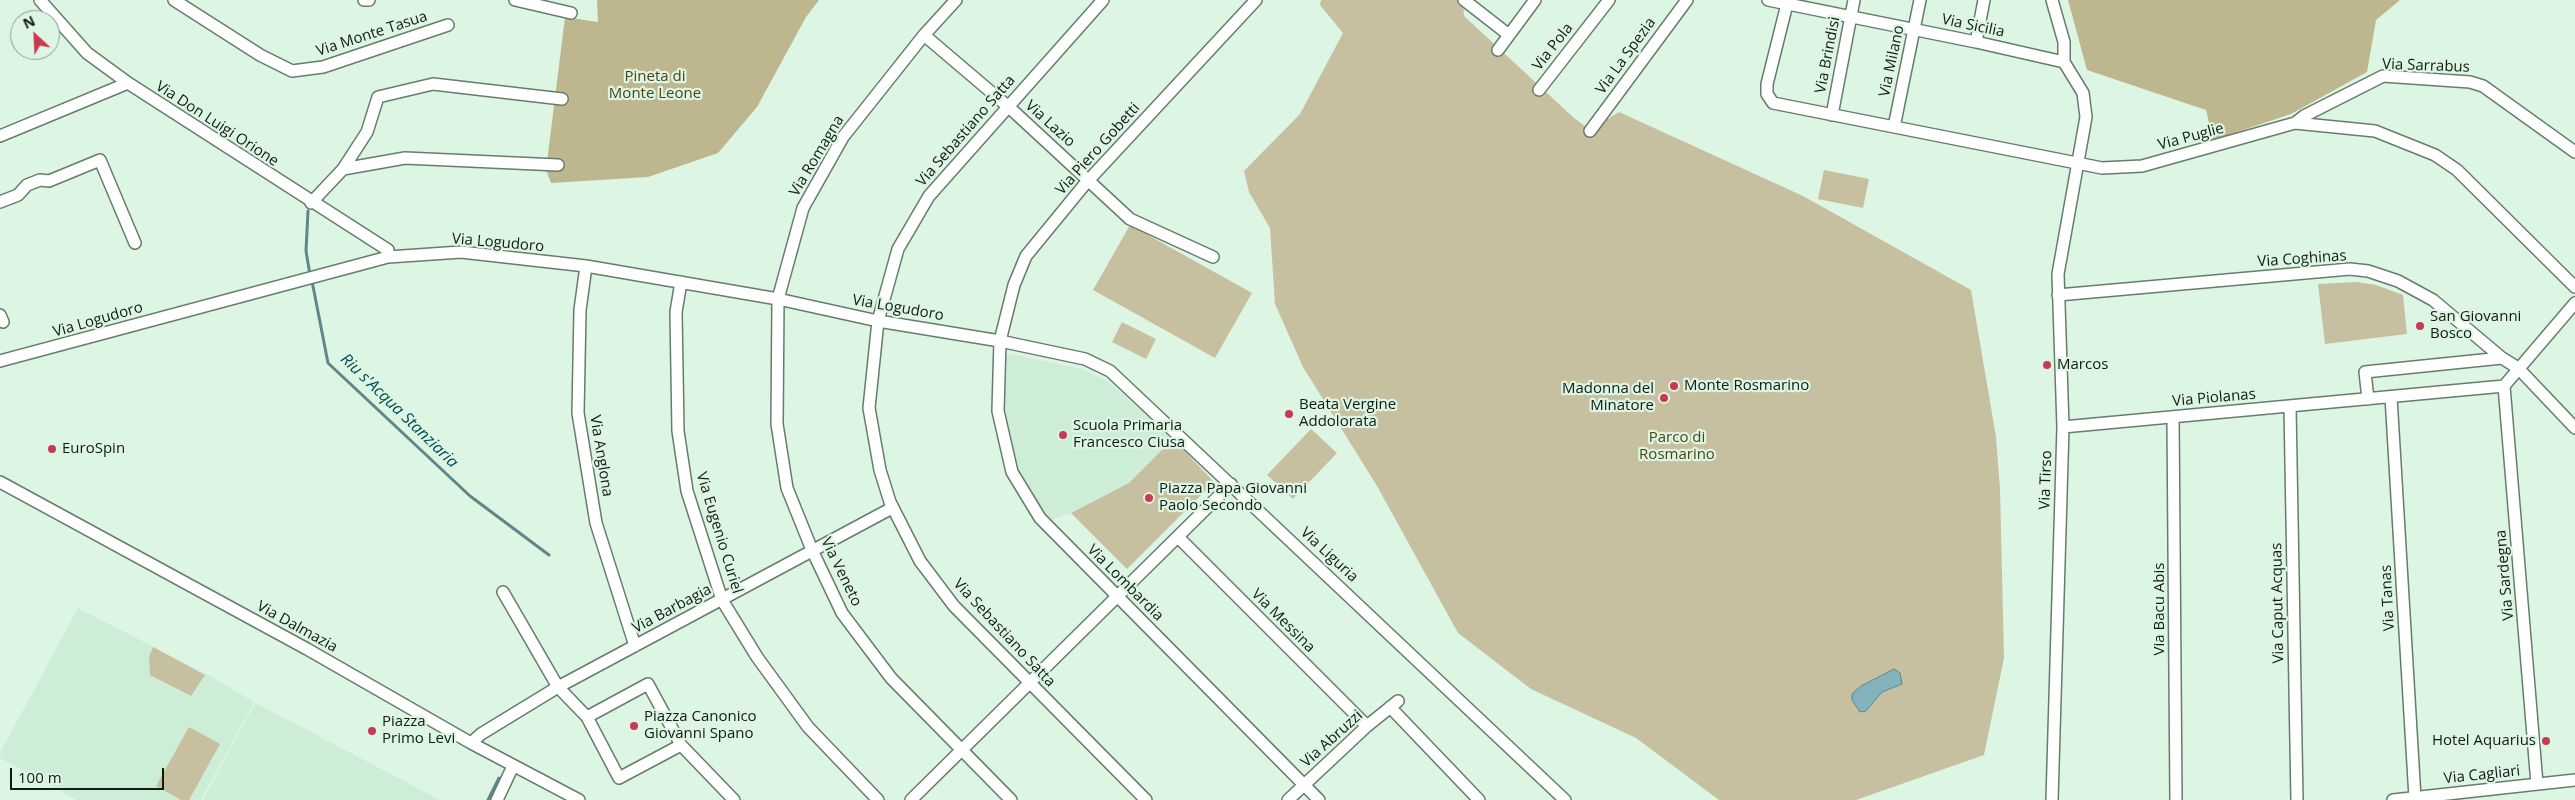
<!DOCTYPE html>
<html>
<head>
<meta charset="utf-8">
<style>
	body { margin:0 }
	#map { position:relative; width:2575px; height:800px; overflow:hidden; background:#ddf5e3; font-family:"Open Sans",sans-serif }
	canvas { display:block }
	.north { position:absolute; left:10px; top:10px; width:50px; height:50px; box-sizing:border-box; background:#ddf5e3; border:1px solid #8c9d90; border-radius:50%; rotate:335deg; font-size:14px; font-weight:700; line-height:20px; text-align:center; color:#121a14 }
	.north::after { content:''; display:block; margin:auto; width:18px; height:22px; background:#c93952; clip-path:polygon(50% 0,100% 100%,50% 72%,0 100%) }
	.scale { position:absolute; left:10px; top:768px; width:154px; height:22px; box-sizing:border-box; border:2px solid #121a14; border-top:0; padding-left:6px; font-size:15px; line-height:18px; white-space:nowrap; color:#121a14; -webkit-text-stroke:4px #ddf5e3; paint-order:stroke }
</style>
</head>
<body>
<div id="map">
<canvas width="2575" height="800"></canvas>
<div class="north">N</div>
<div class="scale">100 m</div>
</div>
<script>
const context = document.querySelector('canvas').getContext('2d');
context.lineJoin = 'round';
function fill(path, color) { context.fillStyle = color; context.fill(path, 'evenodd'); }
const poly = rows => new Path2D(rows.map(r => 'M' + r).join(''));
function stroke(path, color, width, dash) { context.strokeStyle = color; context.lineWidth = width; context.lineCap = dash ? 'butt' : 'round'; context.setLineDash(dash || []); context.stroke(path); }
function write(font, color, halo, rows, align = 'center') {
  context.font = font + ' "Open Sans",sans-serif'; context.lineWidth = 4.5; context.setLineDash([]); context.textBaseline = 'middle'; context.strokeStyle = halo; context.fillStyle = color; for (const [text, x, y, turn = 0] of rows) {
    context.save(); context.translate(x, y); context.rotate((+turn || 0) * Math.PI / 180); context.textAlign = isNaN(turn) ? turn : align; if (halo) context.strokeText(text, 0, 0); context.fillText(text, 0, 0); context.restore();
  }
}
fill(poly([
	[1006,353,1082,369,1108,381,1173,439,1130,483,1071,513,1049,521,1018,467,1008,432,1003,391],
	[78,608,210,676,254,702,201,800,77,800,0,758,0,753],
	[255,703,271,711,440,800,203,800]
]), '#ceedd6');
fill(poly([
	[1321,0,1463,0,1464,16,1574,118,1590,130,1619,112,1803,196,1971,290,1996,437,2000,489,2004,658,1984,755,1856,800,1719,800,1636,738,1531,689,1458,633,1377,486,1303,367,1275,304,1270,228,1249,192,1244,171,1300,114,1343,33,1320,5],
	[1824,170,1869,179,1863,208,1818,199],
	[1130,225,1252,293,1215,358,1093,290],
	[2357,282,2376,285,2403,295,2407,334,2325,344,2318,284],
	[1122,322,1156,339,1146,359,1112,342],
	[1311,429,1337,453,1293,499,1267,475],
	[1173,439,1214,482,1127,569,1071,513,1129,483],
	[153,647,205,675,191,696,150,675,149,657],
	[189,727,220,744,189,800,181,800,156,786]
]), '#c6c0a0');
fill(poly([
	[597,0,819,0,806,17,757,107,718,153,648,177,551,183,546,170,565,17,598,22],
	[2068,0,2400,0,2376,20,2367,72,2291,114,2213,140,2206,110,2087,70]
]), '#bdb68f');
const water = poly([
	[1894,669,1900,673,1902,684,1882,692,1866,711,1860,712,1852,700,1852,694,1861,686,1894,669]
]);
fill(water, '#83b4bd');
stroke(water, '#61868a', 1);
stroke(poly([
	[308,211,306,251,310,275],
	[312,281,328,363,470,496,549,555],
	[488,800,499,778]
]), '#61868a', 3);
const minor = poly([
	[40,0,87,53,128,83,388,250,388,257],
	[174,0,260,55,292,71,323,67,448,25],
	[364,0,369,0],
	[515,0,571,13],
	[956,0,924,35,843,137,803,208,778,299,777,424,787,488,812,550,842,613,891,678,1011,800],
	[1103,0,929,196,898,249,878,321,869,408,880,470,890,502,920,561,954,606,1146,800],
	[1256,0,1085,184,1026,256,1014,285,1000,341,998,411,1012,472,1040,518,1319,800],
	[1464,0,1509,35],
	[1768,0,1976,42,2064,62,2083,93,2086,117,2058,274,2063,427,2052,800],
	[1788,0,1767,84,1767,94,1773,103,2102,168,2142,166,2295,123,2375,131,2435,155,2457,170,2575,287],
	[2052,0,2064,42,2064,62],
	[924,35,1011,109,1130,219,1213,257],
	[1976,42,1984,0],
	[1498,50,1535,0],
	[1539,90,1609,0],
	[1832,115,1854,0],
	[2295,123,2304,116,2383,76,2470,82,2483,86,2575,152],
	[1894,127,1920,0],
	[1590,131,1687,0],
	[0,136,128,83],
	[343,169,405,158,558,165],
	[0,202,18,195,27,185,40,180,49,181,100,160,135,243],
	[311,203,343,169,367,132,378,97,433,84,562,99],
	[586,266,580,310,578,413,596,523,635,646],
	[681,282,676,312,678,431,687,491,722,600,757,657,808,727,878,800],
	[2058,295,2350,269,2368,271,2398,281,2433,300,2502,358,2518,368,2575,428],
	[0,315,3,322],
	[0,361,388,257,461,252,586,266,778,299,878,321,1000,341,1085,359,1110,371,1565,800],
	[2391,397,2415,798],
	[2368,399,2365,372,2502,358],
	[2290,406,2297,800],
	[2173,417,2176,800],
	[2063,427,2504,386],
	[0,482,307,649,471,743,579,800],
	[1178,537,1367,726],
	[503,592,558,687,587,717],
	[1390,707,1479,800],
	[471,743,481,734,558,687,892,508],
	[681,745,619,778,587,717,648,684,681,745,734,800],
	[2537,784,2504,386,2575,303],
	[497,800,513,766],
	[911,800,1231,484],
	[1288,800,1367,726,1398,701],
	[2393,800,2575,780]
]);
stroke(minor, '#677c6d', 14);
stroke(minor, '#fff', 11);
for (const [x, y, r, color] of [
	[2420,326,5,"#c93952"],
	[2047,365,5,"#c93952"],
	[1674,386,5,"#c93952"],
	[1664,398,5,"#c93952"],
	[1289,414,5,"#c93952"],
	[1063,435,5,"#c93952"],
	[52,449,5,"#c93952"],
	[1149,498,5,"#c93952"],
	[634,726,5,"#c93952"],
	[372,731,5,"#c93952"],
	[2546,741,5,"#c93952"]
]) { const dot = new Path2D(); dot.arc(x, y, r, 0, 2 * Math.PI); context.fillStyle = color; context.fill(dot); stroke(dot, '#ddf5e3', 2); }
write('15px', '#121a14', '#ddf5e3', [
	["Via Sicilia",1973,26,12],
	["Via Monte Tasua",372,34,-18],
	["Via Pola",1553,47,-52],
	["Via Brindisi",1828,55,-79],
	["Via La Spezia",1626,56,-54],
	["Via Milano",1892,61,-78],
	["Via Sarrabus",2426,66,2],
	["Via Don Luigi Orione",217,124,33],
	["Via Lazio",1050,124,42],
	["Via Sebastiano Satta",966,131,-49],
	["Via Puglie",2191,137,-15],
	["Via Piero Gobetti",1098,149,-48],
	["Via Romagna",817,156,-59],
	["Via Logudoro",498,243,5],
	["Via Coghinas",2302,259,-4],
	["Via Logudoro",898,308,10],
	["Via Logudoro",98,320,-16],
	["Via Piolanas",2214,398,-5],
	["Via Anglona",601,456,81],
	["Via Tirso",2046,480,-88],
	["Via Eugenio Curiel",719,533,73],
	["Via Liguria",1329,555,43],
	["Via Veneto",841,572,64],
	["Via Sardegna",2505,575,-95],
	["Via Lombardia",1125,583,45],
	["Via Tanas",2388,598,-93],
	["Via Caput Acquas",2278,603,-91],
	["Via Barbagia",672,609,-28],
	["Via Bacu Abis",2160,609,-90],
	["Via Messina",1283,621,45],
	["Via Dalmazia",297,627,29],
	["Via Sebastiano Satta",1004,633,47],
	["Via Abruzzi",1332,739,-42],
	["Via Cagliari",2482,775,-6]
]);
write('15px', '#4d4414', '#ddf5e3', [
	["Pineta di",655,77],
	["Monte Leone",655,94],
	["Parco di",1677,438],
	["Rosmarino",1677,455]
]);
write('15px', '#121a14', '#ddf5e3', [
	["San Giovanni",2430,317],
	["Bosco",2430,334],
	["Marcos",2057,365],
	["Monte Rosmarino",1684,386],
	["Madonna del",1654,389,"right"],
	["Minatore",1654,406,"right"],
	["Beata Vergine",1299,405],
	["Addolorata",1299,422],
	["Scuola Primaria",1073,426],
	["Francesco Ciusa",1073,443],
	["EuroSpin",62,449],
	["Piazza Papa Giovanni",1159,489],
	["Paolo Secondo",1159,506],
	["Piazza Canonico",644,717],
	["Giovanni Spano",644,734],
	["Piazza",382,722],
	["Primo Levi",382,739],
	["Hotel Aquarius",2536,741,"right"]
], 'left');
write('italic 16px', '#004c56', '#ddf5e3', [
	["Riu s'Acqua Stanziaria",399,411,44]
]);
</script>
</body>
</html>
